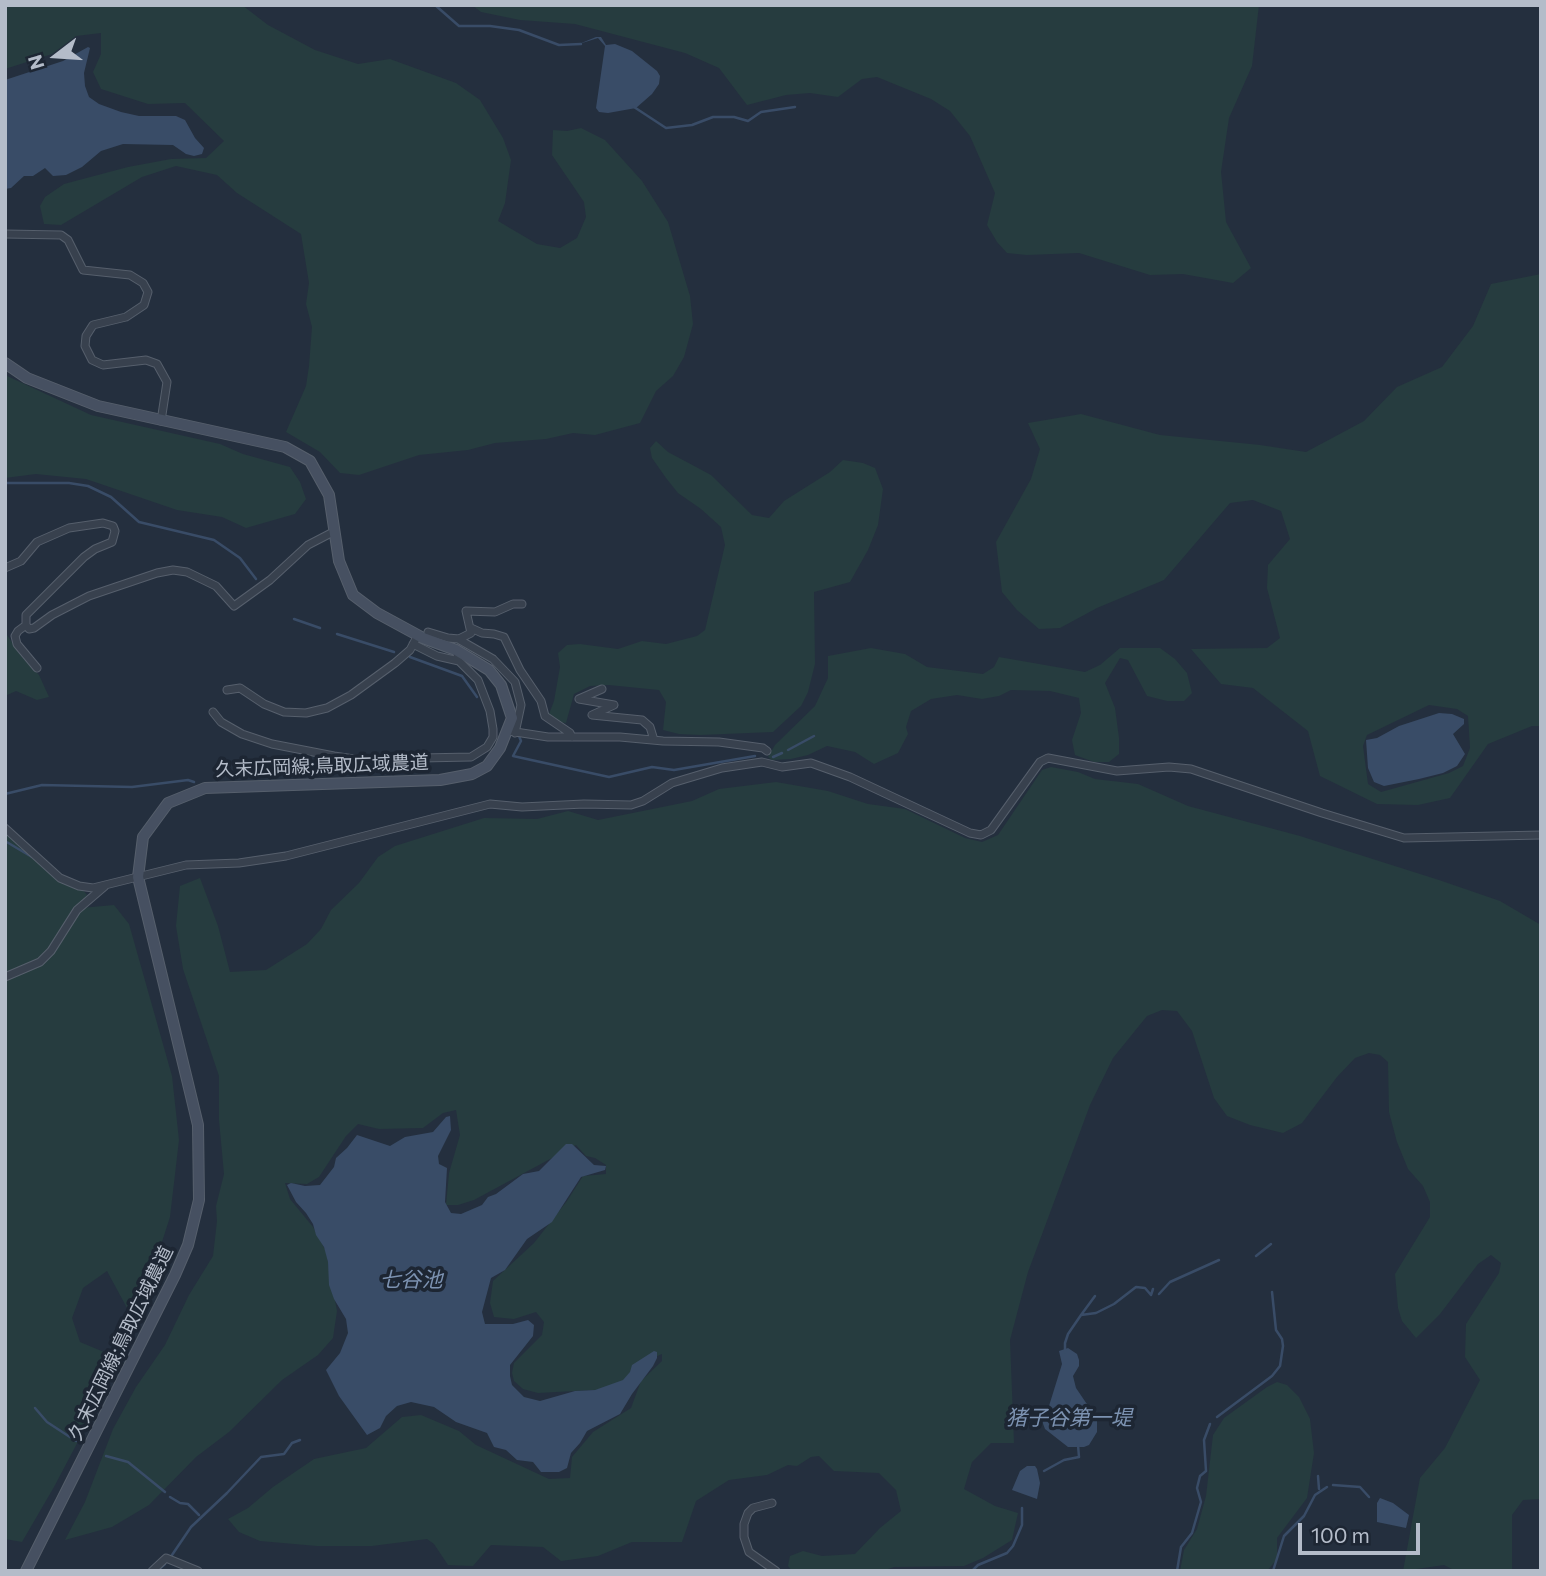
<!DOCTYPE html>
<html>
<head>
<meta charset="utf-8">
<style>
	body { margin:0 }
	#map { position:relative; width:1546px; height:1576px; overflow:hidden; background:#242f3e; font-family:Commissioner,sans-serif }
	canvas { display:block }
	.frame { position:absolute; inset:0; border:7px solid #b4bcc9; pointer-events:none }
	.north { position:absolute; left:21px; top:21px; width:70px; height:70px; -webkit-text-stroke:5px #1d2633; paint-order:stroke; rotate:253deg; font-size:19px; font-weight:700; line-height:28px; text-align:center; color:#b4bcc9 }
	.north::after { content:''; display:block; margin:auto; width:24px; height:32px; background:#b4bcc9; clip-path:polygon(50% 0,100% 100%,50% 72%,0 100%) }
	.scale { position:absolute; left:1298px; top:1523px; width:122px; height:32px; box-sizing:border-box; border:4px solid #b4bcc9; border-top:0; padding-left:9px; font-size:21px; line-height:24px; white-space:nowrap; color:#b4bcc9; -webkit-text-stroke:5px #1d2633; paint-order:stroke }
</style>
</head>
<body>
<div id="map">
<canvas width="1546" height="1576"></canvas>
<div class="frame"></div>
<div class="north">N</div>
<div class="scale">100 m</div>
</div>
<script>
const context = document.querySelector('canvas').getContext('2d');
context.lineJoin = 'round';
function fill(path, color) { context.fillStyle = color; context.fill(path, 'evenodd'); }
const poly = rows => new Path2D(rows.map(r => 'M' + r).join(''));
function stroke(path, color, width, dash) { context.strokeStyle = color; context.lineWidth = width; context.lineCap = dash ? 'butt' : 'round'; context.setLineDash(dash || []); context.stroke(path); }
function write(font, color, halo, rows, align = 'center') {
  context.font = font + ' Commissioner,"Noto Sans JP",sans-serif'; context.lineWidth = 7; context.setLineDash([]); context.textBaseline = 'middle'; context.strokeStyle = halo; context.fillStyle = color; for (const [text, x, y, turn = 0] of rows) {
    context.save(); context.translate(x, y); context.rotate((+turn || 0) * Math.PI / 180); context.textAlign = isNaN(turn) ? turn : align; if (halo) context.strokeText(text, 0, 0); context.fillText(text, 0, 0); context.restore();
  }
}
fill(poly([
	[5,5,242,5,268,25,315,50,358,64,390,59,456,83,480,100,503,138,511,160,505,203,498,221,537,244,560,248,577,238,586,217,584,202,552,155,553,130,567,131,581,128,605,140,642,181,668,222,690,296,693,324,684,357,673,376,656,391,640,423,595,435,573,433,546,439,495,443,468,450,419,455,359,475,340,473,320,452,286,432,306,386,309,366,312,327,306,304,309,283,301,234,237,193,217,175,176,166,142,177,61,225,44,224,40,206,45,197,64,184,128,167,171,159,206,158,224,141,185,103,148,104,101,89,93,72,101,54,101,33,76,36,52,54,5,69],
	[472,5,1259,5,1252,66,1229,118,1221,172,1226,222,1251,268,1233,283,1183,274,1150,275,1079,253,1027,255,1007,253,997,242,987,225,995,193,970,136,950,111,931,99,877,77,862,79,838,97,810,93,786,95,747,105,719,68,685,53,575,24,520,20,481,12],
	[1541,274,1541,726,1532,726,1488,744,1450,798,1418,805,1377,804,1320,776,1308,731,1253,688,1221,684,1191,649,1267,648,1280,638,1267,588,1268,565,1290,539,1281,511,1253,500,1230,503,1164,580,1097,608,1060,628,1039,629,1017,610,1002,592,996,542,1031,479,1040,449,1028,423,1081,414,1160,435,1260,445,1306,452,1364,421,1397,387,1442,367,1473,326,1491,284],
	[1429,705,1457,709,1468,716,1470,748,1463,766,1449,773,1381,792,1368,784,1363,746,1367,735],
	[5,375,91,415,220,444,243,454,290,467,300,482,306,499,295,514,246,528,222,517,177,510,86,479,36,474,5,478],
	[656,441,668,452,711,475,752,515,769,518,784,501,830,472,843,460,863,463,875,468,883,489,878,525,868,550,850,582,814,592,815,664,808,692,801,706,773,732,701,735,679,734,663,730,666,702,659,690,609,685,590,686,574,694,566,723,559,722,549,714,554,701,560,667,558,653,567,645,580,644,618,649,642,641,666,644,697,636,705,630,725,545,721,527,701,509,678,493,666,478,652,458,650,448],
	[5,632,22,657,39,675,49,697,37,700,16,691,5,696],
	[871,648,905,654,927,667,983,674,994,667,999,657,1085,672,1100,665,1120,648,1160,648,1175,659,1187,673,1192,693,1184,701,1167,701,1147,696,1128,660,1120,658,1105,683,1115,708,1119,738,1119,754,1109,762,1094,762,1075,755,1072,740,1081,713,1079,698,1050,691,1011,690,999,696,982,699,957,695,931,699,911,711,906,727,908,734,898,753,874,764,855,752,827,746,808,755,791,759,772,760,768,757,775,745,815,706,828,678,828,656],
	[1051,767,1078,772,1095,779,1138,784,1188,806,1300,836,1439,880,1500,901,1541,925,1541,1499,1523,1500,1512,1515,1512,1571,1456,1571,1444,1565,1403,1571,1420,1478,1445,1448,1480,1380,1465,1357,1466,1324,1499,1273,1501,1263,1491,1255,1478,1264,1440,1314,1416,1338,1402,1321,1398,1308,1395,1274,1430,1217,1430,1202,1423,1186,1408,1169,1397,1142,1389,1112,1388,1062,1380,1055,1369,1053,1355,1058,1337,1077,1302,1123,1283,1133,1250,1125,1227,1116,1214,1098,1192,1031,1177,1011,1162,1010,1147,1016,1113,1058,1090,1105,1028,1272,1010,1340,1014,1443,991,1443,972,1462,964,1489,995,1506,1018,1513,1012,1540,983,1558,964,1566,894,1567,882,1571,792,1571,788,1566,790,1556,803,1551,822,1556,855,1554,880,1528,901,1511,896,1490,879,1473,834,1471,819,1456,811,1457,797,1466,788,1465,767,1475,729,1480,696,1501,682,1542,632,1542,598,1556,561,1561,543,1547,491,1545,473,1566,448,1565,434,1544,427,1539,372,1546,317,1546,260,1541,239,1532,228,1519,248,1508,273,1487,314,1459,366,1448,402,1417,421,1415,459,1431,476,1445,549,1479,570,1478,572,1457,593,1432,631,1408,641,1381,662,1361,662,1354,648,1360,636,1377,612,1389,538,1393,523,1389,514,1381,512,1373,514,1363,542,1335,544,1322,536,1312,514,1319,494,1317,490,1303,493,1281,534,1243,567,1201,583,1176,606,1174,606,1165,595,1158,586,1156,576,1145,474,1200,458,1205,446,1205,449,1173,460,1135,456,1110,443,1113,423,1128,379,1129,358,1124,346,1136,319,1177,307,1184,285,1183,290,1199,313,1227,326,1251,337,1311,333,1338,318,1355,282,1380,229,1432,196,1457,149,1505,112,1527,65,1540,85,1502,113,1429,136,1387,165,1345,189,1295,213,1256,217,1221,216,1206,224,1174,219,1120,219,1076,183,969,176,926,180,886,200,878,218,926,230,972,266,970,307,944,321,929,331,910,359,883,378,857,395,846,484,818,537,819,568,811,598,820,692,801,719,789,776,782,828,791,868,804,905,809,965,838,982,842,998,835,1042,770],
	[5,832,65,882,83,890,87,895,51,947,39,959,5,975],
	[114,905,129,924,172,1076,179,1140,170,1217,141,1307,127,1308,107,1271,83,1288,72,1318,80,1342,104,1352,112,1377,54,1487,22,1542,5,1539,5,980,31,970,43,963,81,908],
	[1277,1382,1287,1385,1299,1397,1310,1419,1314,1453,1307,1498,1277,1538,1277,1559,1267,1571,1180,1571,1184,1550,1197,1529,1206,1496,1213,1435,1224,1418,1267,1387]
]), '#263c3f');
fill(poly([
	[596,37,601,37,606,45,615,44,632,51,657,71,660,76,659,84,652,94,636,108,608,113,599,112,596,108,605,46,598,38,579,44],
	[88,47,90,48,84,73,85,86,89,97,99,104,121,112,139,116,176,116,185,120,195,138,204,148,202,154,194,156,186,154,173,145,123,144,101,151,82,167,66,175,53,176,45,168,33,176,24,176,11,188,5,189,5,80,63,61],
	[1439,713,1452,714,1464,719,1464,724,1453,734,1465,754,1457,766,1443,773,1419,779,1384,786,1374,782,1368,768,1366,740,1377,738,1399,726],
	[450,1116,451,1130,438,1156,439,1164,447,1168,445,1202,451,1213,461,1214,482,1205,488,1197,496,1194,523,1174,539,1171,566,1144,572,1144,594,1165,606,1166,605,1170,581,1177,552,1222,527,1239,505,1270,491,1278,482,1312,485,1324,513,1324,528,1320,534,1325,533,1336,510,1365,510,1376,512,1385,524,1397,540,1401,575,1391,595,1390,623,1380,630,1372,632,1365,654,1351,657,1352,657,1358,653,1366,632,1394,620,1414,587,1431,580,1443,571,1453,567,1468,559,1472,541,1472,533,1462,517,1460,506,1450,494,1447,487,1433,456,1422,434,1407,411,1402,397,1406,386,1416,380,1428,367,1435,339,1396,326,1370,340,1353,348,1333,346,1319,334,1299,329,1285,328,1262,324,1247,316,1235,313,1224,306,1213,296,1202,287,1185,291,1183,305,1186,320,1185,334,1167,336,1158,347,1148,357,1135,390,1146,405,1137,433,1132,446,1117],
	[1068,1348,1077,1354,1079,1360,1079,1366,1073,1376,1076,1388,1097,1419,1097,1432,1089,1445,1084,1447,1068,1447,1045,1429,1042,1421,1049,1406,1062,1364,1059,1351],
	[1027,1466,1035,1466,1037,1469,1040,1483,1037,1499,1012,1490,1020,1471],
	[1380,1498,1393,1503,1409,1515,1406,1528,1377,1522,1377,1503]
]), '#394c67');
stroke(poly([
	[435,5,459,26,490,26,519,30,559,45,581,44],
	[634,107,666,128,692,125,713,117,734,117,748,121,761,112,795,107],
	[5,483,69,483,88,486,111,497,139,522,214,540,240,558,256,579],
	[294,619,320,628],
	[337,634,394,652],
	[410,657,462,676,477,697],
	[519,736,521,741,513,756,609,777,652,767,674,770,755,756],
	[788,750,814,736],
	[773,757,782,753],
	[5,794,42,785,132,787,188,780,194,782],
	[5,841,32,857],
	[1256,1256,1271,1244],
	[1159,1294,1170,1282,1219,1260],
	[1081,1315,1095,1296],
	[1065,1352,1065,1343,1068,1334,1081,1315,1096,1313,1114,1304,1136,1287,1145,1288,1151,1295,1153,1289],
	[35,1408,47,1422,76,1441],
	[1217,1417,1272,1376,1280,1366,1283,1346,1282,1339,1276,1330,1272,1292],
	[106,1456,128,1462,165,1492],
	[1044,1471,1064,1460,1079,1457,1078,1445],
	[1318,1476,1319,1489],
	[1333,1485,1360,1487,1369,1497],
	[170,1497,180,1503,188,1504,199,1515],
	[172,1555,191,1527,227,1493,261,1457,284,1454,292,1443,300,1440],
	[157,1571,165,1564],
	[972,1571,978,1565,1007,1553,1013,1546,1022,1525,1022,1508],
	[1177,1571,1181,1547,1192,1533,1201,1502,1197,1488,1200,1476,1206,1471,1204,1440,1210,1424],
	[1273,1571,1284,1536,1304,1516,1315,1495,1327,1487]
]), '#394c67', 2.5);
const street = poly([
	[5,234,61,235,68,240,83,270,130,275,143,283,148,292,144,305,126,317,93,325,86,336,85,346,92,360,103,365,146,360,157,364,167,382,161,421],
	[5,568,21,561,37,542,69,528,103,523,113,526,115,531,112,542,95,549,84,557,26,615,26,625,29,629,34,628,52,615,89,596,157,573,173,570,187,572,216,586,234,606,270,580,308,545,335,531],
	[26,625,18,631,15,636,17,644,37,668],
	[471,628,482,633,494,634,504,637,520,670,541,701,545,716,570,733,572,737],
	[428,632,448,638,459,639,471,633,466,611,495,612,513,604,522,604],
	[458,639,493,659,515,682,521,705,515,733],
	[413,644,437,656,459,661],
	[602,689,579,699,614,705,592,715,642,720,650,727,654,740],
	[227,690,240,688,264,704,284,712,306,713,327,708,351,695,395,663,410,650,418,635],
	[213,712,221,722,242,734,272,744,334,756,393,765,421,758,471,757,487,747,493,737,493,729,490,711,478,680,459,661,456,650],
	[509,731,548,737,620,737,663,741,719,742,763,748,767,751],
	[5,828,60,878,79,886,93,888,186,865,239,863,286,856,490,804,522,807,584,804,631,805,643,801,672,783,722,768,762,762,782,767,811,763,850,777,970,833,981,835,991,830,1040,762,1048,758,1117,771,1169,767,1191,769,1322,813,1404,838,1541,835],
	[5,977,40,962,51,951,77,910,105,886],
	[772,1503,753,1508,748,1513,744,1524,744,1537,749,1552,776,1571],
	[152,1571,166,1558,198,1571]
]);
const secondary = poly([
	[5,363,27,378,98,406,285,447,310,461,329,495,339,561,353,595,377,613,423,638,456,650,489,670,501,685,512,718,500,748,487,766,472,774,440,780,205,788,168,803,143,837,138,877,198,1125,199,1200,188,1245,175,1275,26,1571]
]);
stroke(street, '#565f6c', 9);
stroke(secondary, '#565f6c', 12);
stroke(street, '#38414e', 7);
stroke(secondary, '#465061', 10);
write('19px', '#b4bcc9', '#1d2633', [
	["久末広岡線;鳥取広域農道",322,766,-2],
	["久末広岡線;鳥取広域農道",121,1343,-64]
]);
write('italic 21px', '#7c92b1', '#1d2633', [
	["七谷池",411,1280],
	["猪子谷第一堤",1069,1418]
]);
</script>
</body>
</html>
